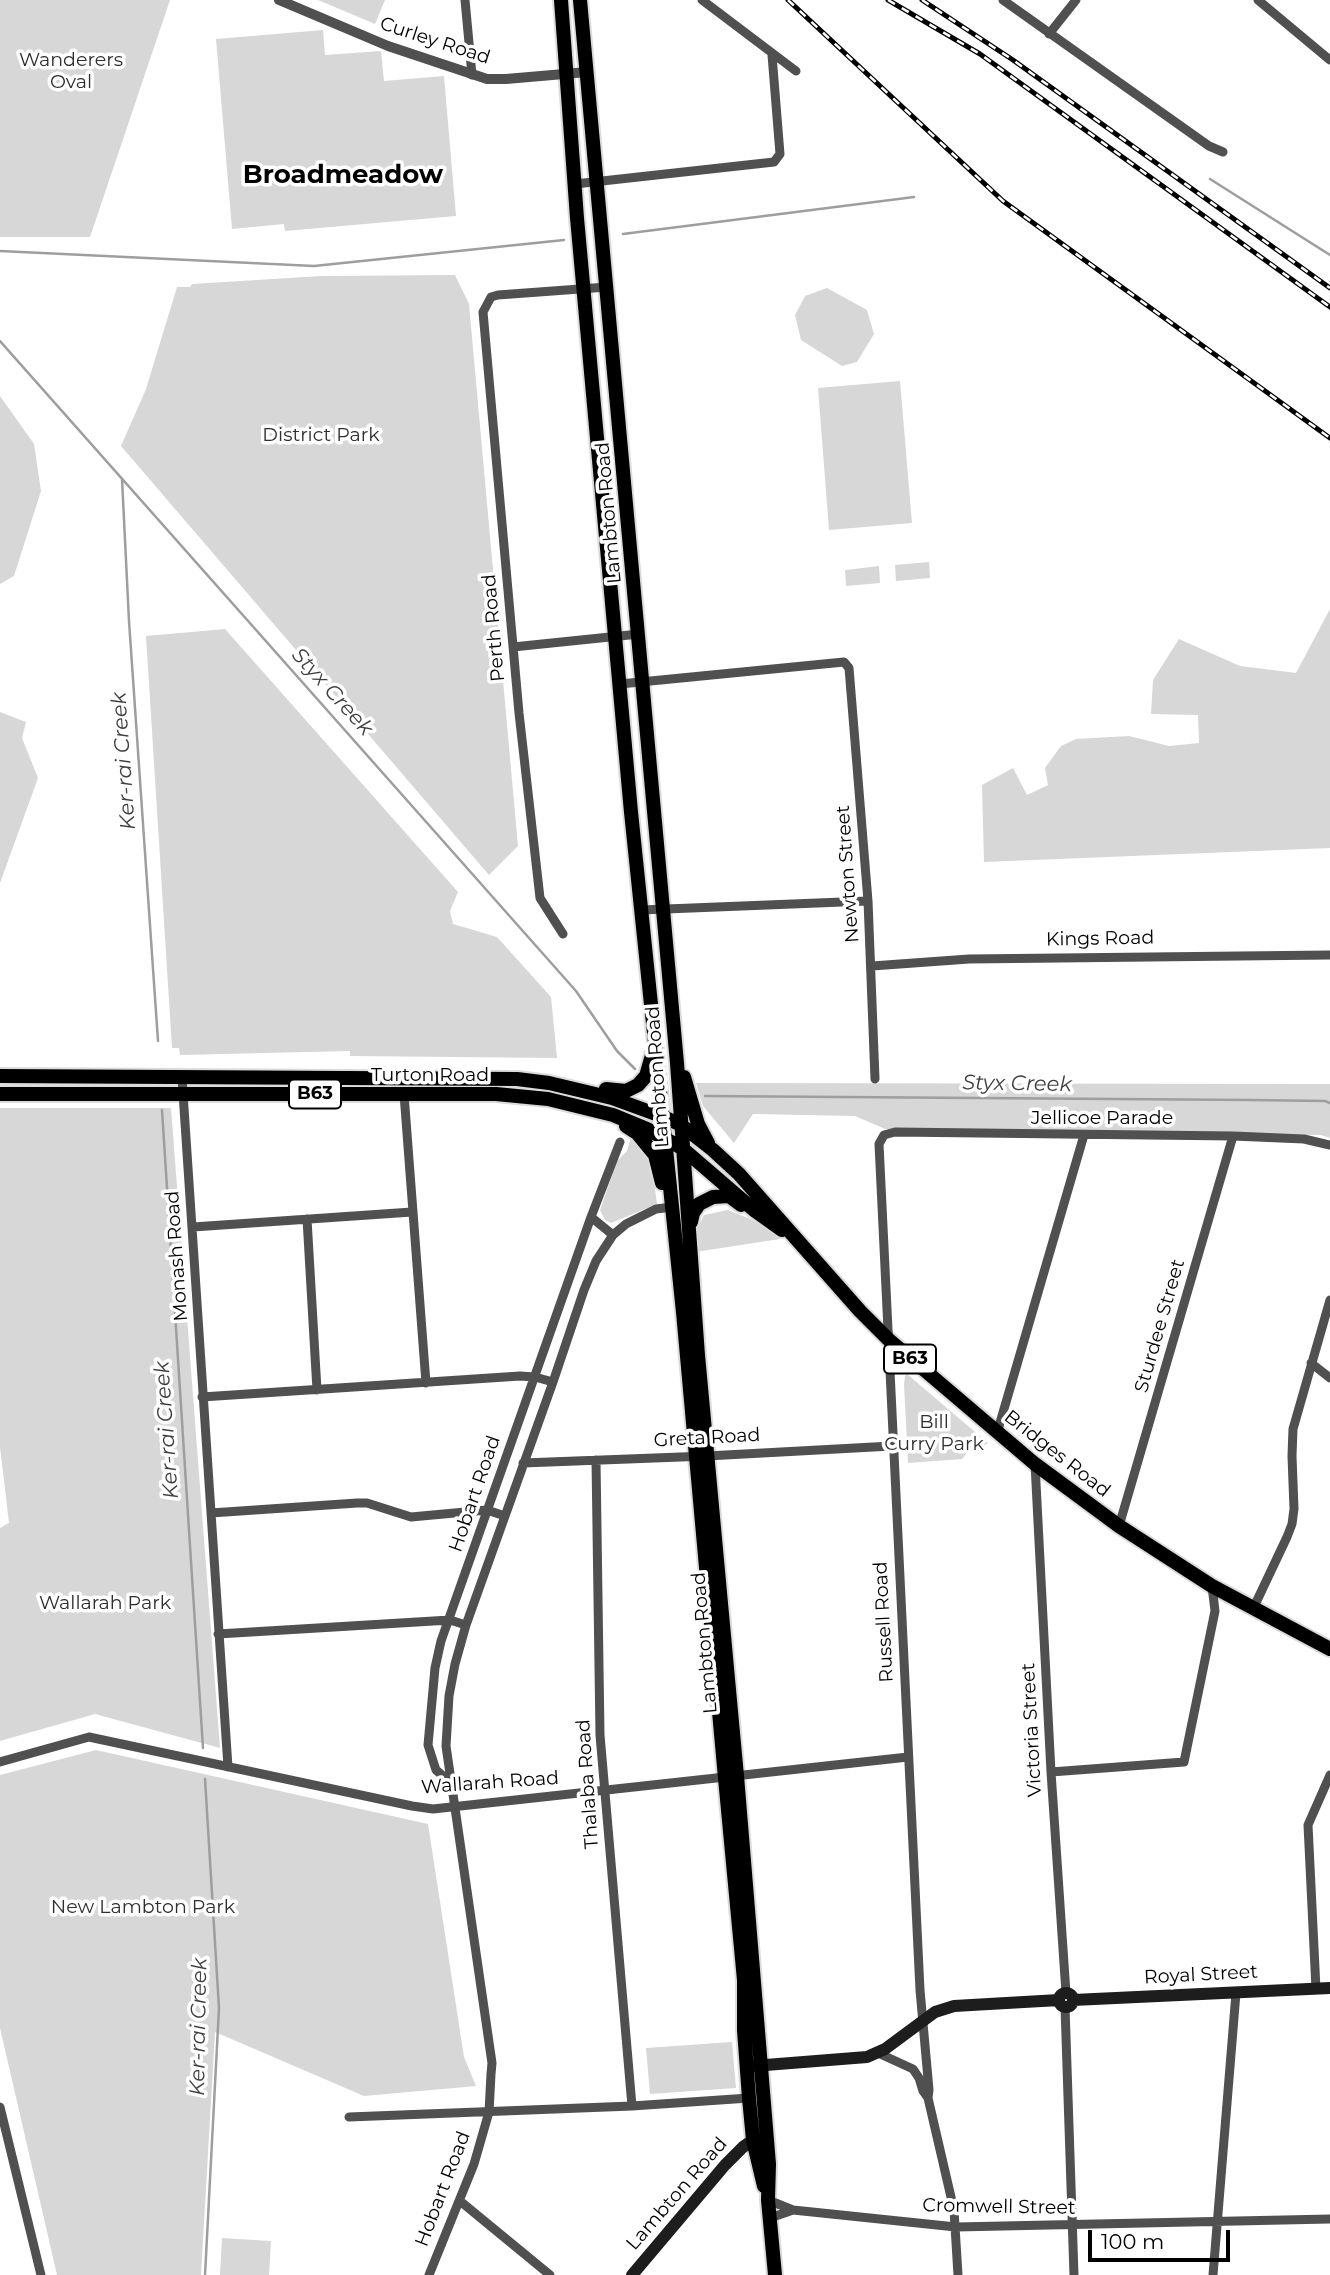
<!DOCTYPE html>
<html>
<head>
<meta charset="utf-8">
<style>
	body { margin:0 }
	#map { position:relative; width:1330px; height:2275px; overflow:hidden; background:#fff; font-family:Montserrat,sans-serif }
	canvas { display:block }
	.scale { position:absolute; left:1088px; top:2230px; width:142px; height:32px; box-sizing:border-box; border:4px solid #000; border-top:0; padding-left:9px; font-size:21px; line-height:24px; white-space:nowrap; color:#000; -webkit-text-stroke:5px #fff; paint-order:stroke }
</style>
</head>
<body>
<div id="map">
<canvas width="1330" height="2275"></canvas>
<div class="scale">100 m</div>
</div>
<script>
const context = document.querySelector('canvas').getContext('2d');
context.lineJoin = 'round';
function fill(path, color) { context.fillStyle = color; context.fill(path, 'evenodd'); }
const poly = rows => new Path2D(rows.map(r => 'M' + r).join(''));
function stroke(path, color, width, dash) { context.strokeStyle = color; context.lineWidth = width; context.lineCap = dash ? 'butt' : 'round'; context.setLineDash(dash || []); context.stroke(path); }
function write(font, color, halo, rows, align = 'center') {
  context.font = font + ' Montserrat,sans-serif'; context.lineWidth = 7; context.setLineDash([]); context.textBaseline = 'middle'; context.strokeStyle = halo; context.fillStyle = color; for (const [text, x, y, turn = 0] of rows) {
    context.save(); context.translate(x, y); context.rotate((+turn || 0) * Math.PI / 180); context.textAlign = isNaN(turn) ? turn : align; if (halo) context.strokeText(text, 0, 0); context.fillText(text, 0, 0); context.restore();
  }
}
fill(poly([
	[0,0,170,0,90,237,0,237],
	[318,0,385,0,375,24],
	[323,30,325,55,381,51,384,81,444,76,456,216,285,231,284,224,232,229,216,39],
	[455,275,469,304,518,846,489,875,121,446,146,389,177,287,190,287,192,284,321,276],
	[827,288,867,310,874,334,857,362,842,366,801,340,795,315,805,296],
	[900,381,912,523,829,530,818,388],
	[0,396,34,444,41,491,14,576,0,584],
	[929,562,930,578,896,581,895,565],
	[879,566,880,583,846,586,845,570],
	[1330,609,1330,848,984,862,982,785,1013,768,1027,795,1048,785,1045,768,1061,746,1076,739,1129,736,1169,746,1199,743,1198,715,1151,714,1153,680,1179,639,1240,666,1296,673],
	[225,629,458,892,450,911,453,924,497,937,551,997,557,1058,350,1056,350,1051,180,1055,179,1048,172,1048,146,636],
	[0,712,26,722,22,738,38,778,0,883],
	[696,1083,1330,1084,1330,1138,1321,1135,885,1129,855,1116,753,1114,734,1143,703,1106],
	[0,1108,171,1108,220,1748,95,1714,0,1741,0,1528,9,1523,0,1447],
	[631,1137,651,1160,657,1204,611,1223,605,1220,600,1210,617,1161,627,1151],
	[728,1210,770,1227,780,1239,695,1252,692,1239,704,1215],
	[907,1374,988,1443,987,1444,968,1452,962,1459,908,1463,904,1384,905,1376],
	[96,1750,428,1824,464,2057,476,2086,364,2096,215,2032,201,2275,57,2275,0,2028,0,1775],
	[732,2042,736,2088,650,2094,646,2048],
	[222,2238,271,2241,269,2275,220,2275]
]), '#d7d7d7');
stroke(poly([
	[1210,179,1330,255],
	[623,234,914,197],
	[0,251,314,266,564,240],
	[0,341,576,991,617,1051,635,1069],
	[122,479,129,621,158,1041],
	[705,1096,1250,1100,1325,1101,1330,1103],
	[162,1110,203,1748],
	[205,2275,219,2008,205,1779]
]), '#9e9e9e', 2.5);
const primary = poly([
	[561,0,577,218,631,812,683,1312,725,1778,744,1980,744,2030,749,2098,753,2140,764,2186],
	[580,0,677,1063,698,1355,737,1776,769,2164,768,2200,775,2275],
	[0,1076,517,1079,549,1083,612,1098,664,1117,681,1125,713,1150,739,1174,860,1311,888,1339,1035,1464,1119,1526,1212,1586,1330,1649],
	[684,1077,698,1124,708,1143],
	[606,1089,626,1091,638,1085,646,1076,653,1052],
	[0,1094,496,1094,548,1099,613,1115,647,1129,682,1148,754,1210,782,1230],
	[626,1126,637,1133,655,1155,662,1183],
	[691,1222,693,1213,699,1204,713,1197,729,1196,741,1205]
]);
stroke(primary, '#dbdbdb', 18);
stroke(poly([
	[465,0,472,75],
	[702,0,796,71],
	[1003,0,1209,146,1223,152],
	[1258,0,1330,60],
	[1049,34,1076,0],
	[575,184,774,162,780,154,772,55],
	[513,647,639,634],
	[620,684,844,662,849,668,868,901,875,1079],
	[641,910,868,901],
	[563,934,540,898,519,713,483,312,491,297,498,295,607,287],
	[872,966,969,959,1330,955],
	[182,1078,228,1767],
	[404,1094,426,1383],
	[591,1217,613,1235],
	[307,1219,317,1390],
	[193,1227,412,1212],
	[1311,1363,1330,1378],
	[202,1397,520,1376,535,1377,553,1382],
	[997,1433,1084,1135],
	[596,1460,600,1735,632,2106],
	[523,1463,707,1456,892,1446],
	[1035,1464,1051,1772,1066,1993],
	[211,1513,357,1503,367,1503,411,1517,487,1510,505,1516],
	[1119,1526,1233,1136],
	[1253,1609,1287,1537,1292,1524,1294,1509,1292,1456,1293,1429,1330,1300],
	[218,1634,450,1620,466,1625],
	[0,1762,89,1737,412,1806,433,1809,908,1757],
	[1051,1772,1184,1762,1215,1611,1212,1586],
	[450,1782,436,1770,428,1745,435,1668,441,1641,591,1217,620,1142],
	[1316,1989,1308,1825,1330,1775],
	[1065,2007,1074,2275],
	[878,2053,913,2069,919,2078,923,2091,928,2098],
	[0,2107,41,2275],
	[349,2117,632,2106,749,2098],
	[768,2200,793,2210,956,2227,1330,2219],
	[460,2201,550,2275],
	[770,2218,793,2210],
	[429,2275,474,2164,489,2112,491,2074,492,2063,446,1746,449,1696,455,1664,466,1625,553,1382,584,1290,596,1261,613,1235,626,1224,656,1209,672,1207],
	[958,2275,954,2210,928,2098,929,2090,920,1990,879,1144,884,1135,895,1132,1233,1136,1304,1139,1330,1145],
	[1213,2275,1236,1993]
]), '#505050', 9);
stroke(poly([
	[279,0,388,46,487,79,506,79,587,72]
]), '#505050', 10);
stroke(poly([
	'1059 2000a7 7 0 1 1 14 0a7 7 0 1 1-14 0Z',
	[1073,2000,1330,1988],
	[753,2066,867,2057,885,2049,935,2012,954,2006,1059,2000],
	[632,2275,725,2165,743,2147,753,2140,760,2140]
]), '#1d1d1d', 12);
stroke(primary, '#000', 14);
const rail = poly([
	[788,0,1003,201,1330,438],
	[888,0,980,54,1330,307],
	[922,0,1013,60,1330,288]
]);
stroke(rail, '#000', 5);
stroke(rail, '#fff', 2.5, [8]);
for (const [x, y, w] of [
	[315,1094,52],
	[910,1359,52]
]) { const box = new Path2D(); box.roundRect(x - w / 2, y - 14.5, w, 29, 5); context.fillStyle = '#fff'; context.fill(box); stroke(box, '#000', 2); }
write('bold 18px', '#000', null, [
	["B63",315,1094],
	["B63",910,1359]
]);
write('19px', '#000', '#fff', [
	["Curley Road",435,41,18],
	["Lambton Road",609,513,-95],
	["Perth Road",494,628,-95],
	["Newton Street",848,874,-94],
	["Kings Road",1100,939,-1],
	["Turton Road",430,1075],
	["Lambton Road",658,1077,-94],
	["Jellicoe Parade",1102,1118],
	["Monash Road",177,1256,-94],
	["Sturdee Street",1160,1326,-74],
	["Greta Road",707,1438,-3],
	["Bridges Road",1057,1454,38],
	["Hobart Road",475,1494,-71],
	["Russell Road",884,1622,-93],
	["Lambton Road",705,1643,-95],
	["Victoria Street",1032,1730,-93],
	["Wallarah Road",490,1783,-4],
	["Thalaba Road",588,1784,-94],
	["Royal Street",1201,1975,-3],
	["Hobart Road",443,2189,-69],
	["Lambton Road",677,2194,-49],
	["Cromwell Street",999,2207,1]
]);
write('19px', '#2e2e2e', '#fff', [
	["Wanderers",71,60],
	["Oval",71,82],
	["District Park",321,435],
	["Bill",934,1422],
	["Curry Park",934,1444],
	["Wallarah Park",105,1603],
	["New Lambton Park",143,1907]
]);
write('italic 21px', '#3f3f3f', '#fff', [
	["Styx Creek",332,692,48],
	["Ker-rai Creek",124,761,-94],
	["Styx Creek",1017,1084,1],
	["Ker-rai Creek",167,1430,-94],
	["Ker-rai Creek",199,2027,-89]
]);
write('bold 26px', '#000', '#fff', [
	["Broadmeadow",343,175]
]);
</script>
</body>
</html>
